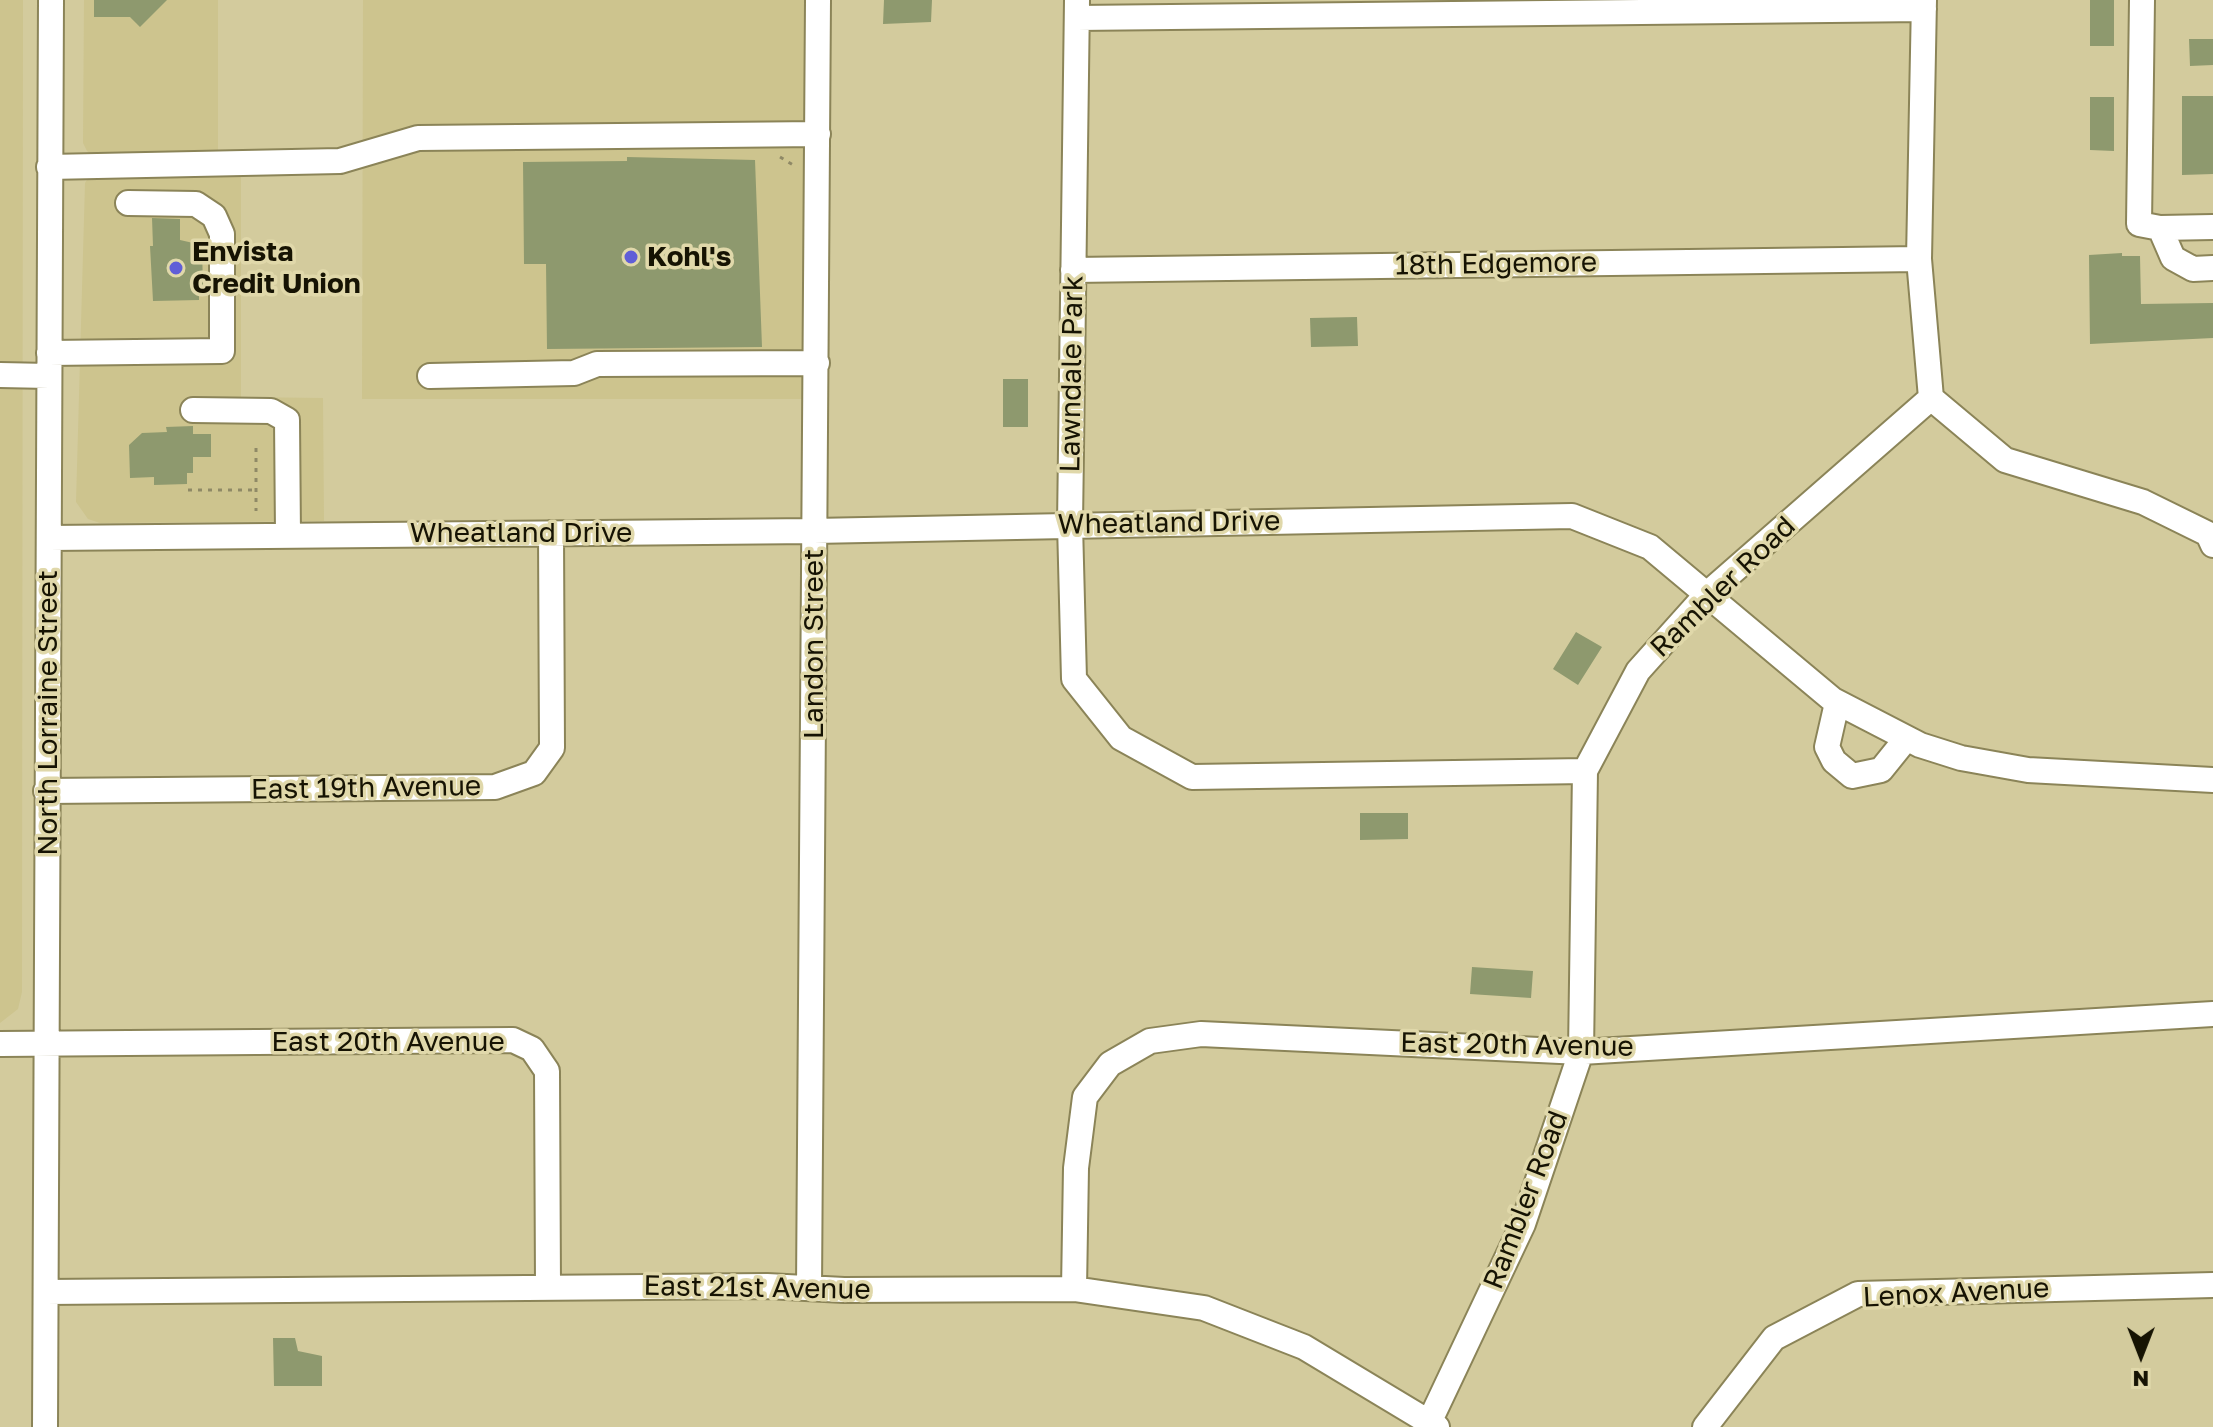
<!DOCTYPE html>
<html>
<head>
<meta charset="utf-8">
<style>
	body { margin:0 }
	#map { position:relative; width:2213px; height:1427px; overflow:hidden; background:#d3cb9d; font-family:"Golos Text",sans-serif }
	canvas { display:block }
	.north { position:absolute; left:2101px; top:1315px; width:80px; height:80px; -webkit-text-stroke:6px #e0d8aa; paint-order:stroke; rotate:180deg; font-size:22px; font-weight:700; line-height:32px; text-align:center; color:#161303 }
	.north::after { content:''; display:block; margin:auto; width:28px; height:36px; background:#161303; clip-path:polygon(50% 0,100% 100%,50% 72%,0 100%) }
</style>
</head>
<body>
<div id="map">
<canvas width="2213" height="1427"></canvas>
<div class="north">N</div>
</div>
<script>
const context = document.querySelector('canvas').getContext('2d');
context.lineJoin = 'round';
function fill(path, color) { context.fillStyle = color; context.fill(path, 'evenodd'); }
const poly = rows => new Path2D(rows.map(r => 'M' + r).join(''));
function stroke(path, color, width, dash) { context.strokeStyle = color; context.lineWidth = width; context.lineCap = dash ? 'butt' : 'round'; context.setLineDash(dash || []); context.stroke(path); }
function write(font, color, halo, rows, align = 'center') {
  context.font = font + ' "Golos Text",sans-serif'; context.lineWidth = 7; context.setLineDash([]); context.textBaseline = 'middle'; context.strokeStyle = halo; context.fillStyle = color; for (const [text, x, y, turn = 0] of rows) {
    context.save(); context.translate(x, y); context.rotate((+turn || 0) * Math.PI / 180); context.textAlign = isNaN(turn) ? turn : align; if (halo) context.strokeText(text, 0, 0); context.fillText(text, 0, 0); context.restore();
  }
}
fill(poly([
	[0,0,23,0,22,992,18,1009,0,1023],
	[84,0,218,0,218,153,92,155,87,151,83,143],
	[363,0,805,0,802,399,362,399],
	[241,174,241,397,323,398,324,521,100,523,88,519,76,502,85,183,88,178]
]), '#cdc48e');
fill(poly([
	[94,0,167,0,140,27,130,17,94,17],
	[884,0,932,0,931,22,883,24],
	[2090,0,2114,0,2114,46,2090,46],
	[2189,39,2213,39,2213,65,2190,66],
	[2182,96,2213,96,2213,174,2182,175],
	[2090,97,2114,97,2114,151,2090,150],
	[627,157,755,160,762,347,547,349,546,264,524,264,523,162,627,161],
	[152,218,180,219,180,240,202,245,203,290,199,290,199,300,153,301,150,246,153,246],
	[2122,253,2122,256,2140,256,2141,304,2213,303,2213,338,2090,344,2089,255],
	[1357,317,1358,346,1311,347,1310,318],
	[1003,379,1028,379,1028,427,1003,427],
	[193,426,193,434,211,434,211,457,193,457,193,473,187,473,187,484,154,485,154,477,130,478,129,445,142,433,167,432,166,427],
	[1576,632,1602,647,1578,685,1553,669],
	[1360,813,1408,813,1408,839,1360,840],
	[1472,967,1533,971,1531,998,1470,994],
	[273,1338,295,1338,298,1351,322,1356,322,1386,274,1386]
]), '#8e996e');
const minor = poly([
	[1077,0,1070,524,1074,679,1121,738,1192,777,1585,771],
	[1924,0,1919,259,1931,398],
	[2142,0,2139,224,2160,228,2213,227],
	[1077,18,1924,9],
	[49,167,340,161,418,138,818,134],
	[2160,228,2173,258,2193,269,2213,268],
	[1073,270,1919,259],
	[49,353,222,351,222,234,214,216,196,204,128,203],
	[0,375,49,376],
	[430,376,574,373,597,364,817,363],
	[1931,398,2005,460,2143,502,2208,534,2213,545],
	[193,410,271,411,287,420,288,535],
	[49,538,814,531,1572,516,1650,547,1833,700,1920,745,1961,758,2028,770,2213,780],
	[1837,703,1827,747,1834,761,1852,776,1881,770,1906,739],
	[46,791,495,787,534,773,552,748,551,533],
	[0,1044,513,1040,532,1049,547,1071,548,1287],
	[809,1288,818,0],
	[1074,1289,1076,1168,1085,1097,1110,1064,1150,1041,1201,1034,1581,1052,2213,1014],
	[46,1292,767,1286,844,1290,1074,1289,1204,1308,1304,1347,1437,1427],
	[45,1427,51,0],
	[1427,1427,1523,1224,1581,1052,1585,771,1638,671,1707,594,1931,398],
	[1705,1427,1774,1338,1858,1294,2213,1285]
]);
stroke(minor, '#8b8458', 28);
stroke(poly([
	[780,157,793,165],
	[256,448,256,511],
	[188,490,256,490]
]), '#8f8966', 3, [4, 6]);
stroke(minor, '#fff', 24);
for (const [x, y, r, color] of [
	[631,257,8,"#605ed7"],
	[176,268,8,"#605ed7"]
]) { const dot = new Path2D(); dot.arc(x, y, r, 0, 2 * Math.PI); context.fillStyle = color; context.fill(dot); stroke(dot, '#e0d8aa', 3); }
write('bold 28px', '#161303', '#e0d8aa', [
	["Envista",192,252],
	["Credit Union",192,284],
	["Kohl's",647,257]
], 'left');
write('28px', '#161303', '#e0d8aa', [
	["18th Edgemore",1496,264,-1],
	["Lawndale Park",1072,374,-89],
	["Wheatland Drive",1169,523,-1],
	["Wheatland Drive",521,533],
	["Rambler Road",1723,587,-44],
	["Landon Street",814,644,-90],
	["North Lorraine Street",48,713,-90],
	["East 19th Avenue",366,788,-1],
	["East 20th Avenue",388,1042],
	["East 20th Avenue",1517,1045,1],
	["Rambler Road",1526,1200,-69],
	["East 21st Avenue",757,1288,1],
	["Lenox Avenue",1956,1293,-3]
]);
</script>
</body>
</html>
